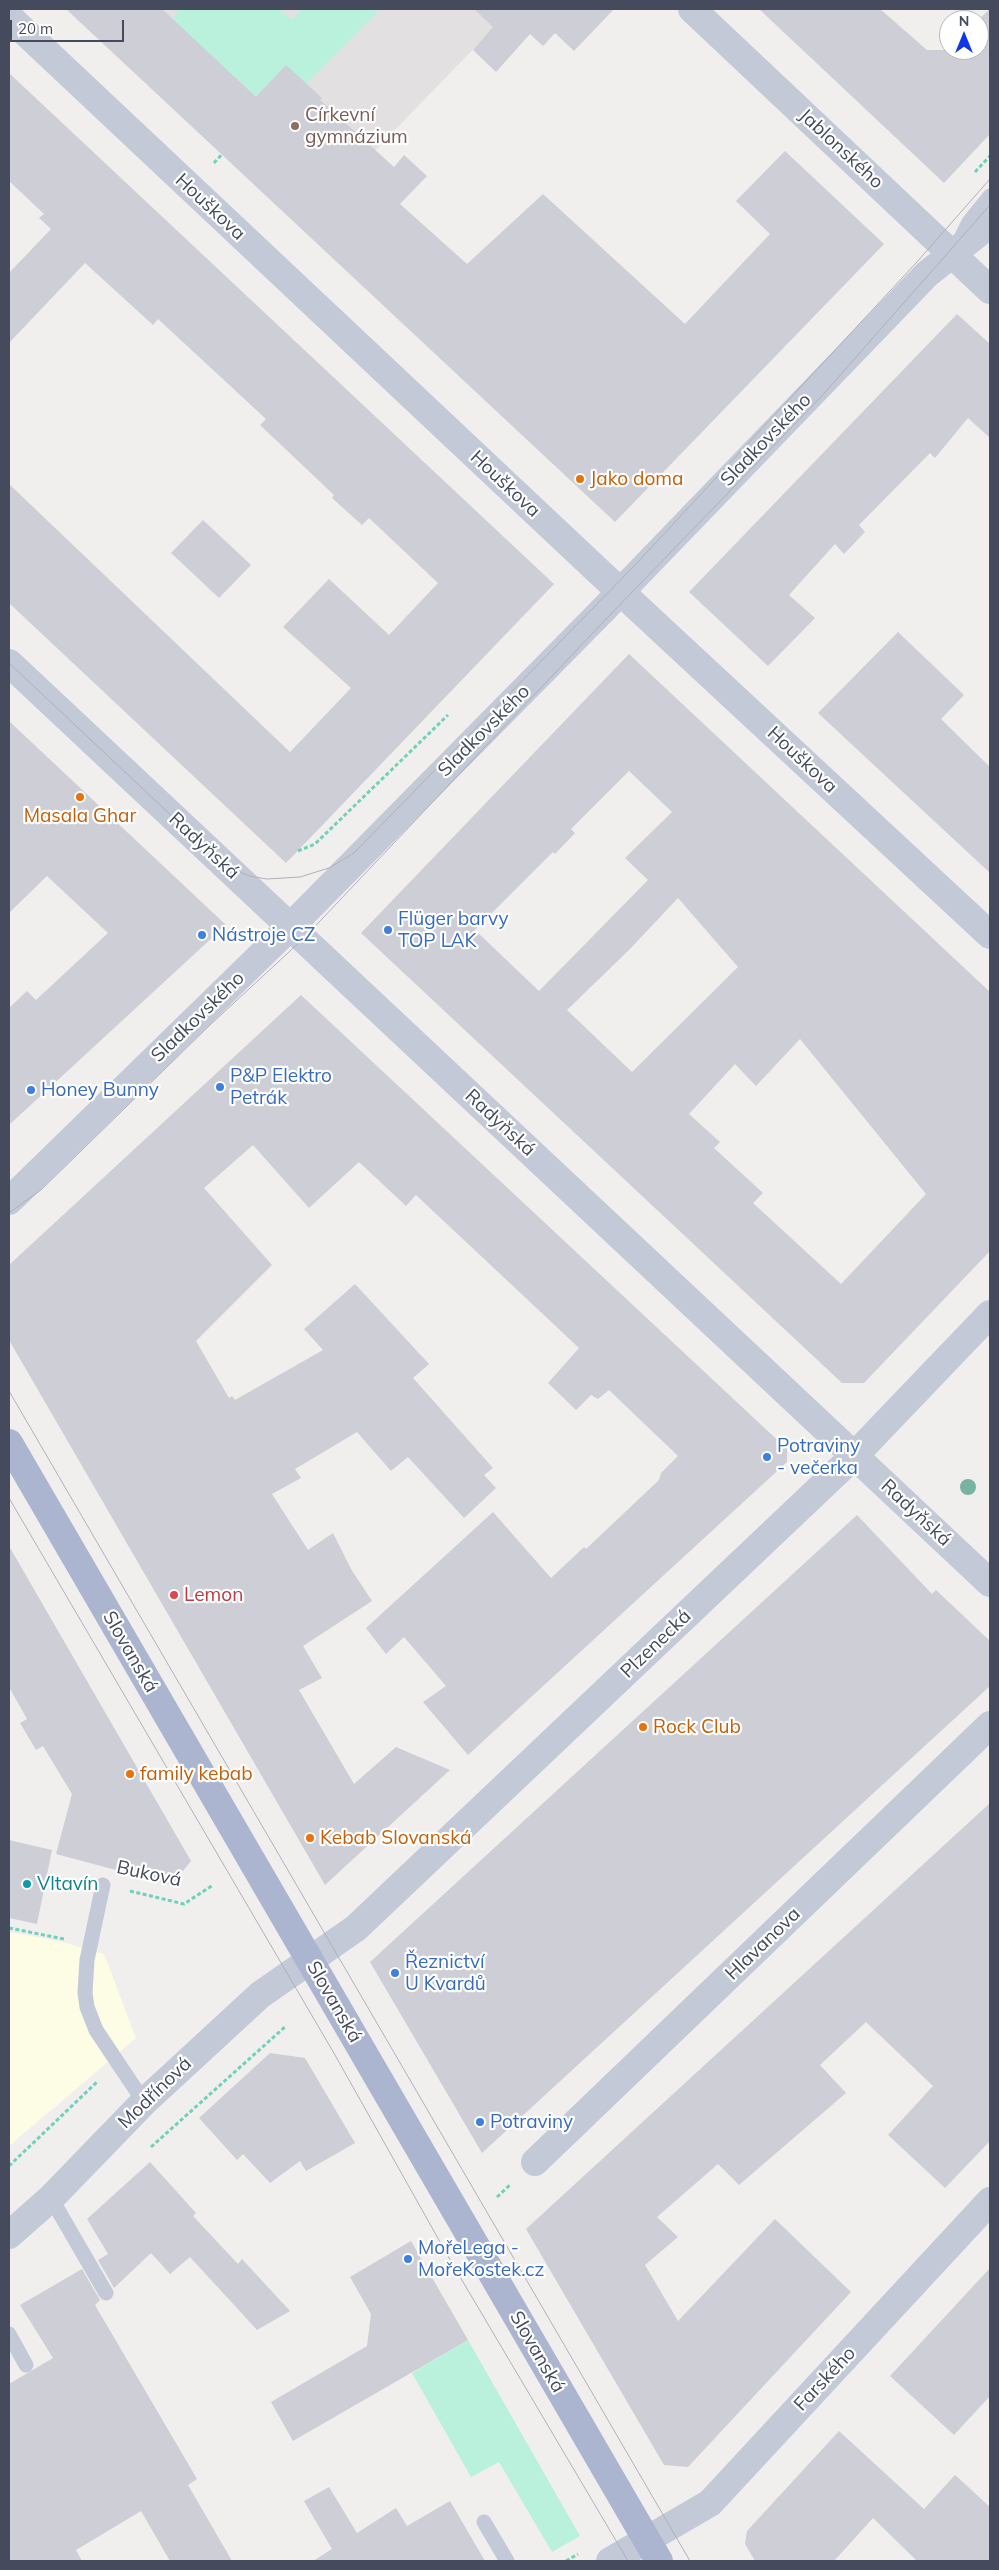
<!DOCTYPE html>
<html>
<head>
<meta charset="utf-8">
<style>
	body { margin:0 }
	#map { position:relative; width:999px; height:2570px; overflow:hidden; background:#f1eeee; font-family:Mulish,sans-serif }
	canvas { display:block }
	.frame { position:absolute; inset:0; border:10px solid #454b5c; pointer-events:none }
	.north { position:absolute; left:939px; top:10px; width:50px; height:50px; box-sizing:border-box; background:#fff; border:1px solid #b5b7be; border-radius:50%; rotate:0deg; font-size:14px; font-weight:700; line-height:20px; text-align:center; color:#454b5c }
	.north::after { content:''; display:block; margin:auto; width:18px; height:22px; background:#0e37eb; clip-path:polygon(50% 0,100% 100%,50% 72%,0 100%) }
	.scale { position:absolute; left:10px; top:20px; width:114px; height:22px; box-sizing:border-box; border:2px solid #454b5c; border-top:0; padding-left:6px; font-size:15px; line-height:18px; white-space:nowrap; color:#454b5c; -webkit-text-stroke:4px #fff; paint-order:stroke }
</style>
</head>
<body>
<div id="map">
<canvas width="999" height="2570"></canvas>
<div class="frame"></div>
<div class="north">N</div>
<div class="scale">20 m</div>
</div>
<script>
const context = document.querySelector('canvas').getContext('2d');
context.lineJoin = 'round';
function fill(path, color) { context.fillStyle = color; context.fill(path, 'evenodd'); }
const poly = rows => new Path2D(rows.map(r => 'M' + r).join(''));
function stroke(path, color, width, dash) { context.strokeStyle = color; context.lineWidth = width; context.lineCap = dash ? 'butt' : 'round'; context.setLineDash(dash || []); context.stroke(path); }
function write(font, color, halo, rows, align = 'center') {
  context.font = font + ' Mulish,sans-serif'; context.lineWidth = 4.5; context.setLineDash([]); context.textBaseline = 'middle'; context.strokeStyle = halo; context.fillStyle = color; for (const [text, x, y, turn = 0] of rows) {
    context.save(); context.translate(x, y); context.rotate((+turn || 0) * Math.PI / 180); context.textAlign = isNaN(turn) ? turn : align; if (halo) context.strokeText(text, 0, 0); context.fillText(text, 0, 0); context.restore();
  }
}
fill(poly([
	[9,1932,59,1941,104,1954,136,2038,9,2146]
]), '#fdfce5');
fill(poly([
	[66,9,512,9,301,227]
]), '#e2e0e0');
fill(poly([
	[173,9,280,9,291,20,302,9,377,9,377,12,306,84,286,65,256,97,172,19,178,13],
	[468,2340,580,2536,552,2552,499,2462,471,2477,412,2373]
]), '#b9f1dd');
fill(poly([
	[66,9,162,9,256,97,286,65,322,98,320,100,394,167,404,155,427,176,400,204,467,264,543,194,685,324,770,234,736,201,785,151,884,244,615,522],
	[474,9,614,9,574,51,555,33,543,46,530,34,496,72,473,50,493,27],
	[759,9,880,9,927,50,979,50,978,20,990,9,990,134,944,183],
	[9,73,554,584,286,863,9,603,9,484,290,752,351,688,283,627,329,579,389,635,438,583,369,518,362,525,332,498,334,495,260,425,266,419,158,319,153,325,85,263,9,343,9,273,51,229,39,218,44,214,9,181],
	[957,314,990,344,990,438,968,418,935,458,930,453,859,525,865,532,844,554,835,544,789,595,815,618,768,666,689,592],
	[203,520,251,565,219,598,171,553],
	[898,632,964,695,941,719,990,767,990,873,818,713],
	[629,654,990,992,990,1251,864,1383,842,1383,361,933],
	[629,771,672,812,625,858,648,880,539,991,475,930,553,852,555,854,575,833,571,829],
	[678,898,738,967,632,1072,567,1010,629,950],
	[800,1039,926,1194,841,1284,753,1203,763,1193,714,1148,720,1142,689,1114,735,1064,756,1086],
	[9,721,226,925,9,1125,9,1008,27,991,36,1000,108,933,47,876,9,913],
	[301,995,787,1449,787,1462,468,1755,423,1702,446,1686,404,1637,386,1654,366,1628,493,1512,551,1578,584,1547,586,1549,659,1480,661,1473,678,1456,609,1390,598,1399,591,1395,576,1410,548,1383,579,1348,416,1195,406,1206,359,1162,309,1208,253,1145,204,1188,272,1265,196,1341,229,1398,232,1396,235,1400,323,1350,304,1329,355,1284,429,1364,413,1378,493,1468,484,1475,496,1488,464,1518,408,1457,391,1471,357,1432,295,1469,301,1478,272,1494,308,1550,333,1533,351,1569,372,1601,303,1646,322,1678,299,1690,354,1784,396,1747,450,1770,325,1885,9,1340,9,1265],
	[857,1515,932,1594,936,1590,990,1641,990,1686,482,2153,370,1962],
	[9,1546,191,1861,172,1885,56,1854,72,1794,43,1746,36,1750,20,1723,27,1719,9,1687],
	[990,1803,990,2141,945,2188,888,2135,933,2086,866,2022,820,2065,846,2093,739,2185,718,2164,657,2217,678,2237,645,2265,678,2321,775,2219,851,2292,688,2467,664,2465,526,2229],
	[9,1840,52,1850,37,1924,9,1918],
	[270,2053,305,2058,355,2143,306,2171,300,2161,270,2183,243,2154,237,2160,199,2118],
	[150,2162,196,2213,193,2216,238,2264,242,2259,290,2311,257,2330,190,2257,170,2274,151,2253,114,2288,98,2260,108,2254,87,2219],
	[411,2241,468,2340,293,2441,271,2402,367,2346,371,2314,350,2277],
	[990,2268,990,2396,954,2435,890,2376],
	[82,2269,100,2300,95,2305,197,2479,188,2485,232,2561,170,2561,141,2511,76,2550,82,2561,9,2561,9,2384,53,2358,20,2305],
	[839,2431,924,2509,955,2475,990,2507,990,2561,917,2561,873,2518,834,2561,755,2561,745,2544,747,2531],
	[329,2487,357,2533,396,2508,407,2526,450,2501,485,2561,313,2561,332,2549,304,2501]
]), '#cdced6');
stroke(poly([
	[214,163,222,154],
	[975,172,990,156],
	[298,851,315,844,448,715],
	[130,1891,184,1904,213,1885],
	[9,1928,64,1939],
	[151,2147,286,2026],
	[9,2166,97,2082],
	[497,2197,511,2184],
	[566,2561,578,2554]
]), '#6fd1b9', 3, [4, 2.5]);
stroke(poly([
	[959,242,969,222,990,196],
	[103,1885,87,1960,85,1993,87,2007,96,2030,144,2102],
	[51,2198,106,2293],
	[9,2334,26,2365],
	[484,2522,507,2561]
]), '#c3c9d6', 15);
stroke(poly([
	[692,9,990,290],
	[9,17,596,569,990,935],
	[9,663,990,1583],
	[9,1201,290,927,602,611,927,274,990,224],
	[535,2162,990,1725],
	[9,2235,51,2198,144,2102,260,1995,356,1928,854,1456,990,1314],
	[610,2561,710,2503,990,2201]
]), '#c3c9d6', 28);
stroke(poly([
	[9,1443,659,2561]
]), '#acb5cf', 28);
stroke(poly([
	[9,663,192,835,231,868,249,876,267,879,300,877,329,868,354,853,635,565,916,263,990,179],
	[9,1213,41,1190,210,1025,303,939,608,617,820,398,990,205],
	[9,1391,690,2561],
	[9,1498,335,2055,453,2265,628,2561]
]), '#afb1b9', 1);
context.fillStyle = '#76b3a3';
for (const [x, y] of [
	[968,1487]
]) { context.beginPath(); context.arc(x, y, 8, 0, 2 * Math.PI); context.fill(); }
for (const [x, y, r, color] of [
	[295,126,5,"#8d6e63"],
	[580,479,5,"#e8710a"],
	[80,797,5,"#e8710a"],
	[388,930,5,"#3f7fe0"],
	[202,935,5,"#3f7fe0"],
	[220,1087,5,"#3f7fe0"],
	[31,1090,5,"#3f7fe0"],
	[767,1457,5,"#3f7fe0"],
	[174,1595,5,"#e0444e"],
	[643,1727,5,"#e8710a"],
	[130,1774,5,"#e8710a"],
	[310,1838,5,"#e8710a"],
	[27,1884,5,"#0f9aa8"],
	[395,1973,5,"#3f7fe0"],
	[480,2122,5,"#3f7fe0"],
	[408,2259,5,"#3f7fe0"]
]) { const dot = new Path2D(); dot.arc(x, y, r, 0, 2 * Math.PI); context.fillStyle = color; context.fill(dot); stroke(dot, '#fff', 2); }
write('19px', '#785e54', '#fff', [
	["Církevní",305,115],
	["gymnázium",305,137]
], 'left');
write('19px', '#454b5c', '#fff', [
	["Jablonského",841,149,43],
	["Houškova",210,207,43],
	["Sladkovského",766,440,-46],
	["Houškova",505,484,43],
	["Sladkovského",484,731,-45],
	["Houškova",802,760,43],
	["Radyňská",204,846,43],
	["Sladkovského",198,1017,-44],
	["Radyňská",500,1123,43],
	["Radyňská",916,1513,43],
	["Plzenecká",656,1644,-44],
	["Slovanská",130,1652,60],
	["Buková",149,1874,12],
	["Hlavanova",763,1944,-44],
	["Slovanská",334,2002,60],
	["Modřínová",155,2093,-44],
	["Slovanská",537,2352,60],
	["Farského",825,2379,-47]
]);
write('19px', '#c56008', '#fff', [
	["Jako doma",590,479],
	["Masala Ghar",80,816,"center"],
	["Rock Club",653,1727],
	["family kebab",140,1774],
	["Kebab Slovanská",320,1838]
], 'left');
write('19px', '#366cbe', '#fff', [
	["Flüger barvy",398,919],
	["TOP LAK",398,941],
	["Nástroje CZ",212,935],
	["P&P Elektro",230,1076],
	["Petrák",230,1098],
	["Honey Bunny",41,1090],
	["Potraviny",777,1446],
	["- večerka",777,1468],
	["Řeznictví",405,1962],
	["U Kvardů",405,1984],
	["Potraviny",490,2122],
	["MořeLega -",418,2248],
	["MořeKostek.cz",418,2270]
], 'left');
write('19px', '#be3a42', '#fff', [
	["Lemon",184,1595]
], 'left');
write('19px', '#0d838f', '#fff', [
	["Vltavín",37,1884]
], 'left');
</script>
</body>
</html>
